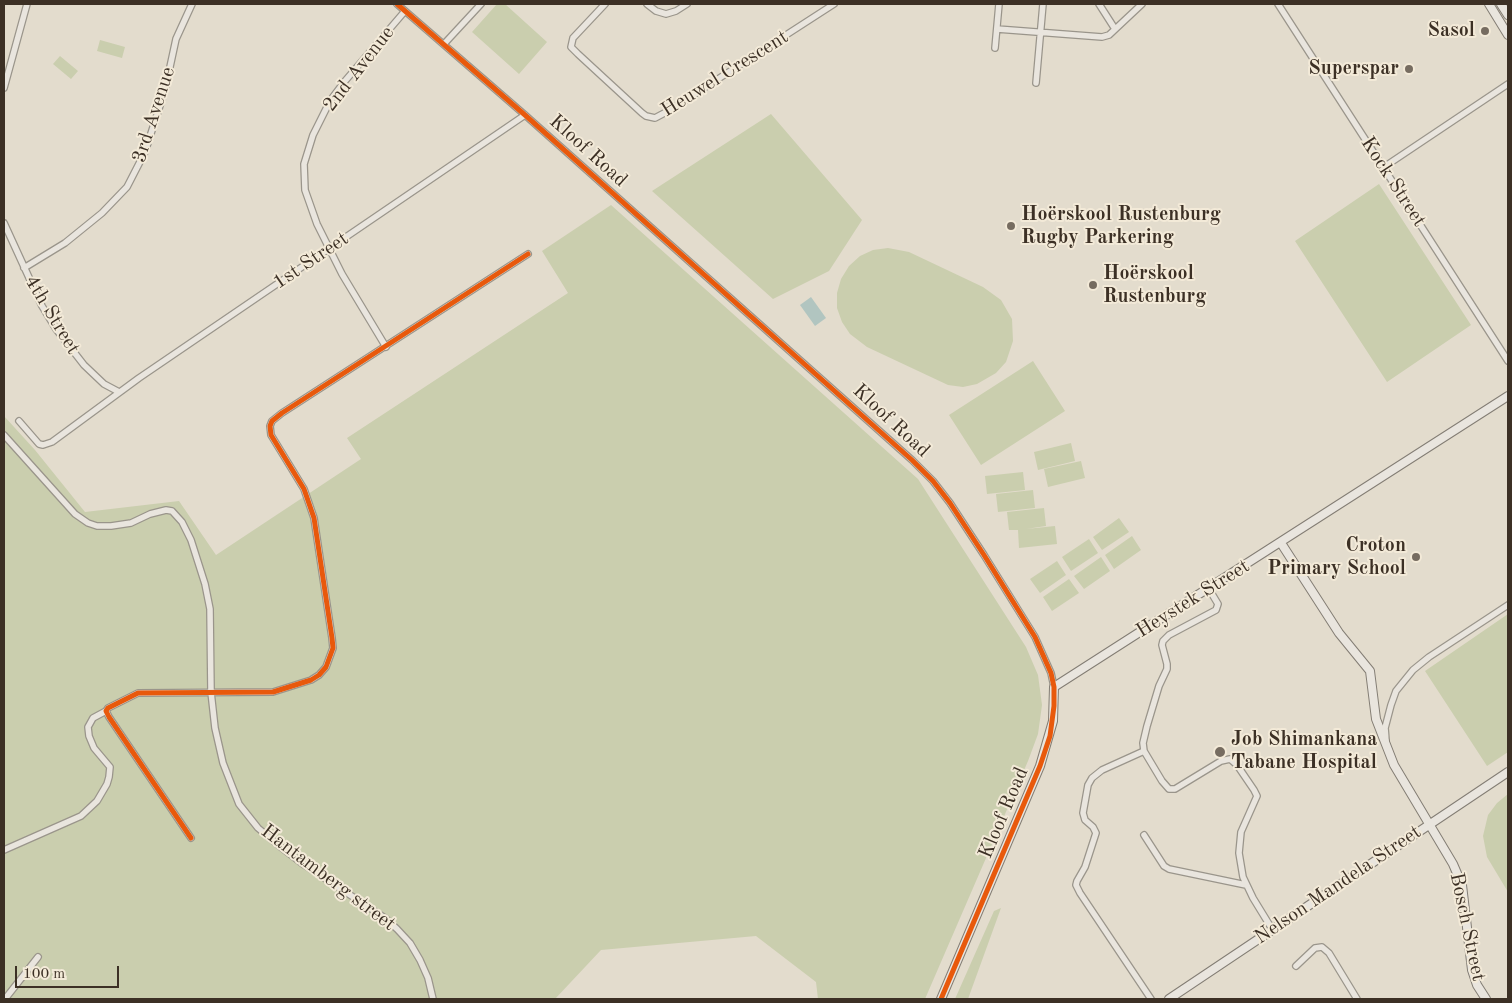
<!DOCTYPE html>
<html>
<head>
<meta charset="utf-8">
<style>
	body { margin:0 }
	#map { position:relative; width:1512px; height:1003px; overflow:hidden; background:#e3dccd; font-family:"Old Standard TT",serif }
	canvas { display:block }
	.frame { position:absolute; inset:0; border:5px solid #3c3025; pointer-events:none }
	.scale { position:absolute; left:15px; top:966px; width:104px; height:22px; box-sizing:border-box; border:2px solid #3c3025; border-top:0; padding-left:6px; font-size:15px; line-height:18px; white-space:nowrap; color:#3c3025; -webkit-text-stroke:4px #f3ead8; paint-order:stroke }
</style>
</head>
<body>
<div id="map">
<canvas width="1512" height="1003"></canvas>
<div class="frame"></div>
<div class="scale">100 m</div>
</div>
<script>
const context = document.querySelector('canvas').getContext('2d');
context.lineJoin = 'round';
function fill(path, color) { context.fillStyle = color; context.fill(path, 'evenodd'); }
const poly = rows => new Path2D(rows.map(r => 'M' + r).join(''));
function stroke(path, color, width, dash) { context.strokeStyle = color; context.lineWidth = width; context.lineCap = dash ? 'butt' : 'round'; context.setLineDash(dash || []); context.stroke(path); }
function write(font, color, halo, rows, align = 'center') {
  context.font = font + ' "Old Standard TT",serif'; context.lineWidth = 4; context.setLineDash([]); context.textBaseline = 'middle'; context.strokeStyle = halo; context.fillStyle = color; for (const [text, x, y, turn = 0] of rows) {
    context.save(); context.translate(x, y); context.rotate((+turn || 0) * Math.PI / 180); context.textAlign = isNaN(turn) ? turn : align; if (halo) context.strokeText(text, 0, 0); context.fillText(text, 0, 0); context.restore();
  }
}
fill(poly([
	[497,4,505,4,547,42,519,74,472,32],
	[100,40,125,47,122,58,97,51],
	[60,56,78,71,71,79,53,64],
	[771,114,862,220,829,271,773,299,652,191],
	[1379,184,1471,325,1387,382,1295,241],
	[611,205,918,479,1026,647,1038,675,1042,705,1038,734,1028,761,925,999,818,999,816,982,756,936,601,950,555,999,4,999,4,416,35,450,85,512,179,501,216,555,361,459,347,438,568,293,542,251],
	[888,248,909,252,983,287,1001,300,1012,319,1013,341,1006,362,996,373,977,384,963,387,948,385,867,347,850,334,842,322,837,308,837,293,841,279,849,266,860,256,873,250],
	[1033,361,1065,411,981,465,949,415],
	[1071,443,1075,461,1038,470,1034,452],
	[1081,461,1085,478,1048,487,1044,469],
	[1023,472,1025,490,987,494,985,476],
	[1033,490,1035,508,998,512,996,494],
	[1044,508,1046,526,1026,529,1055,526,1057,544,1019,548,1018,530,1009,530,1007,512],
	[1119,518,1129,532,1102,550,1093,537],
	[1132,536,1141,550,1114,569,1105,555],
	[1089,539,1098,553,1071,571,1062,557],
	[1101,557,1110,571,1084,589,1074,576],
	[1057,561,1066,575,1040,593,1030,579],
	[1069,579,1079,593,1052,611,1043,597],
	[1508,614,1508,752,1487,766,1425,671],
	[1508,794,1508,892,1487,857,1483,836,1488,815,1497,803],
	[1001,908,968,999,955,999,994,911]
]), '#caceae');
fill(poly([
	[811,297,826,318,815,326,800,305]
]), '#b1c5c0');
const street = poly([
	[397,4,525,115,912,460,933,481,950,503,984,555,1035,637,1051,673,1054,687],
	[605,4,573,38,571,47,578,54,642,113,646,116,655,118,670,110,834,4],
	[647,4,656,11,666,14,676,11,687,4],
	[1099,4,1115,29],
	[1278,4,1508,361],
	[997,29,1102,37,1109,35,1142,4],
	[444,44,481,4],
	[995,48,999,4],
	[1036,83,1043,4],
	[4,88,27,4],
	[1384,167,1508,84],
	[4,223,42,306,56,329,84,365,104,384,119,392],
	[24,268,65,243,102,213,127,187,145,152,165,90,176,39,192,4],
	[386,347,342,274,317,224,305,190,304,164,313,135,330,101,345,81,405,11],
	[19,421,39,444,43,445,52,442,139,378,525,115],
	[4,435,75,514,88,523,97,526,111,526,131,523,150,514,166,510,172,511,182,522,191,540,205,584,210,609,211,692,215,728,223,763,239,804,258,828,277,844,303,864,385,918,397,929,410,943,420,960,428,978,433,999],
	[1209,589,1218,604,1216,610,1169,635,1163,641,1162,645,1167,664,1167,669,1159,686,1147,726,1143,743,1144,751,1162,781,1169,789,1175,789,1221,761,1230,759,1237,765,1254,790,1257,796,1241,832,1239,853,1243,877,1253,898,1272,929],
	[1386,740,1385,728,1391,705,1396,691,1413,670,1429,657,1508,605],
	[1144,751,1102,770,1092,778,1088,785,1083,813,1085,820,1093,827,1096,833,1085,867,1077,881,1076,885,1080,893,1151,999],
	[1144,835,1164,866,1169,869,1246,885],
	[191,838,109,717,106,711,108,708,138,693,273,692,311,680,319,675,326,667,333,648,332,638,314,518,304,489,271,435,270,426,272,421,282,413,528,254],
	[4,850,81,816,97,801,107,784,109,777,110,767,94,748,89,736,88,727,93,718,106,711],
	[1296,966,1315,948,1322,947,1329,953,1357,999],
	[5,999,38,957]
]);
const secondary = poly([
	[1489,4,1508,35],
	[1501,4,1508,15],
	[1281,543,1339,633,1370,671,1376,719,1394,765,1453,864,1462,885,1472,970,1477,985,1486,999],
	[941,999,1040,766,1053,721,1054,687,1508,396],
	[1169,999,1508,772]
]);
stroke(street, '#9a958b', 8);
stroke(secondary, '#837d74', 10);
stroke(street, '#e9e5de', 5.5);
stroke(secondary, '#e9e5de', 8);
stroke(poly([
	[397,4,525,115,912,460,933,481,950,503,984,555,1035,637,1051,673,1054,687,1054,706,1050,736,1040,766,941,999],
	[191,838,109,717,106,711,108,708,138,693,273,692,311,680,319,675,326,667,333,648,332,638,314,518,304,489,271,435,270,426,272,421,282,413,528,254]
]), '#e8590c', 5);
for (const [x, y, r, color] of [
	[1485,31,5,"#766c60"],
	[1409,69,5,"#766c60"],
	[1011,226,5,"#766c60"],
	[1093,285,5,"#766c60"],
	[1416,557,5,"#766c60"],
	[1220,752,6,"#766c60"]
]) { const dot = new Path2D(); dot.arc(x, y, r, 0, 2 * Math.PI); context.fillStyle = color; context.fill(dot); stroke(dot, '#f3ead8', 2); }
write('bold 20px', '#3c3025', '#f3ead8', [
	["Sasol",1475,31],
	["Superspar",1399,69],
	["Hoërskool Rustenburg",1021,215,"left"],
	["Rugby Parkering",1021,238,"left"],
	["Hoërskool",1103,274,"left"],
	["Rustenburg",1103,297,"left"],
	["Croton",1406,546],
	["Primary School",1406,569],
	["Job Shimankana",1231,740,"left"],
	["Tabane Hospital",1231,763,"left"]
], 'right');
write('20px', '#3c3025', '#f3ead8', [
	["2nd Avenue",359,69,-52],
	["Heuwel Crescent",725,74,-32],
	["3rd Avenue",154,115,-72],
	["Kloof Road",588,151,42],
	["Kock Street",1393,182,57],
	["1st Street",311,261,-34],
	["4th Street",52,315,59],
	["Kloof Road",891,421,43],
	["Heystek Street",1193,599,-32],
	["Kloof Road",1004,813,-67],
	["Hantamberg street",328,878,37],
	["Nelson Mandela Street",1338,885,-34],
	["Bosch Street",1467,927,78]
]);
</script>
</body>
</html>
